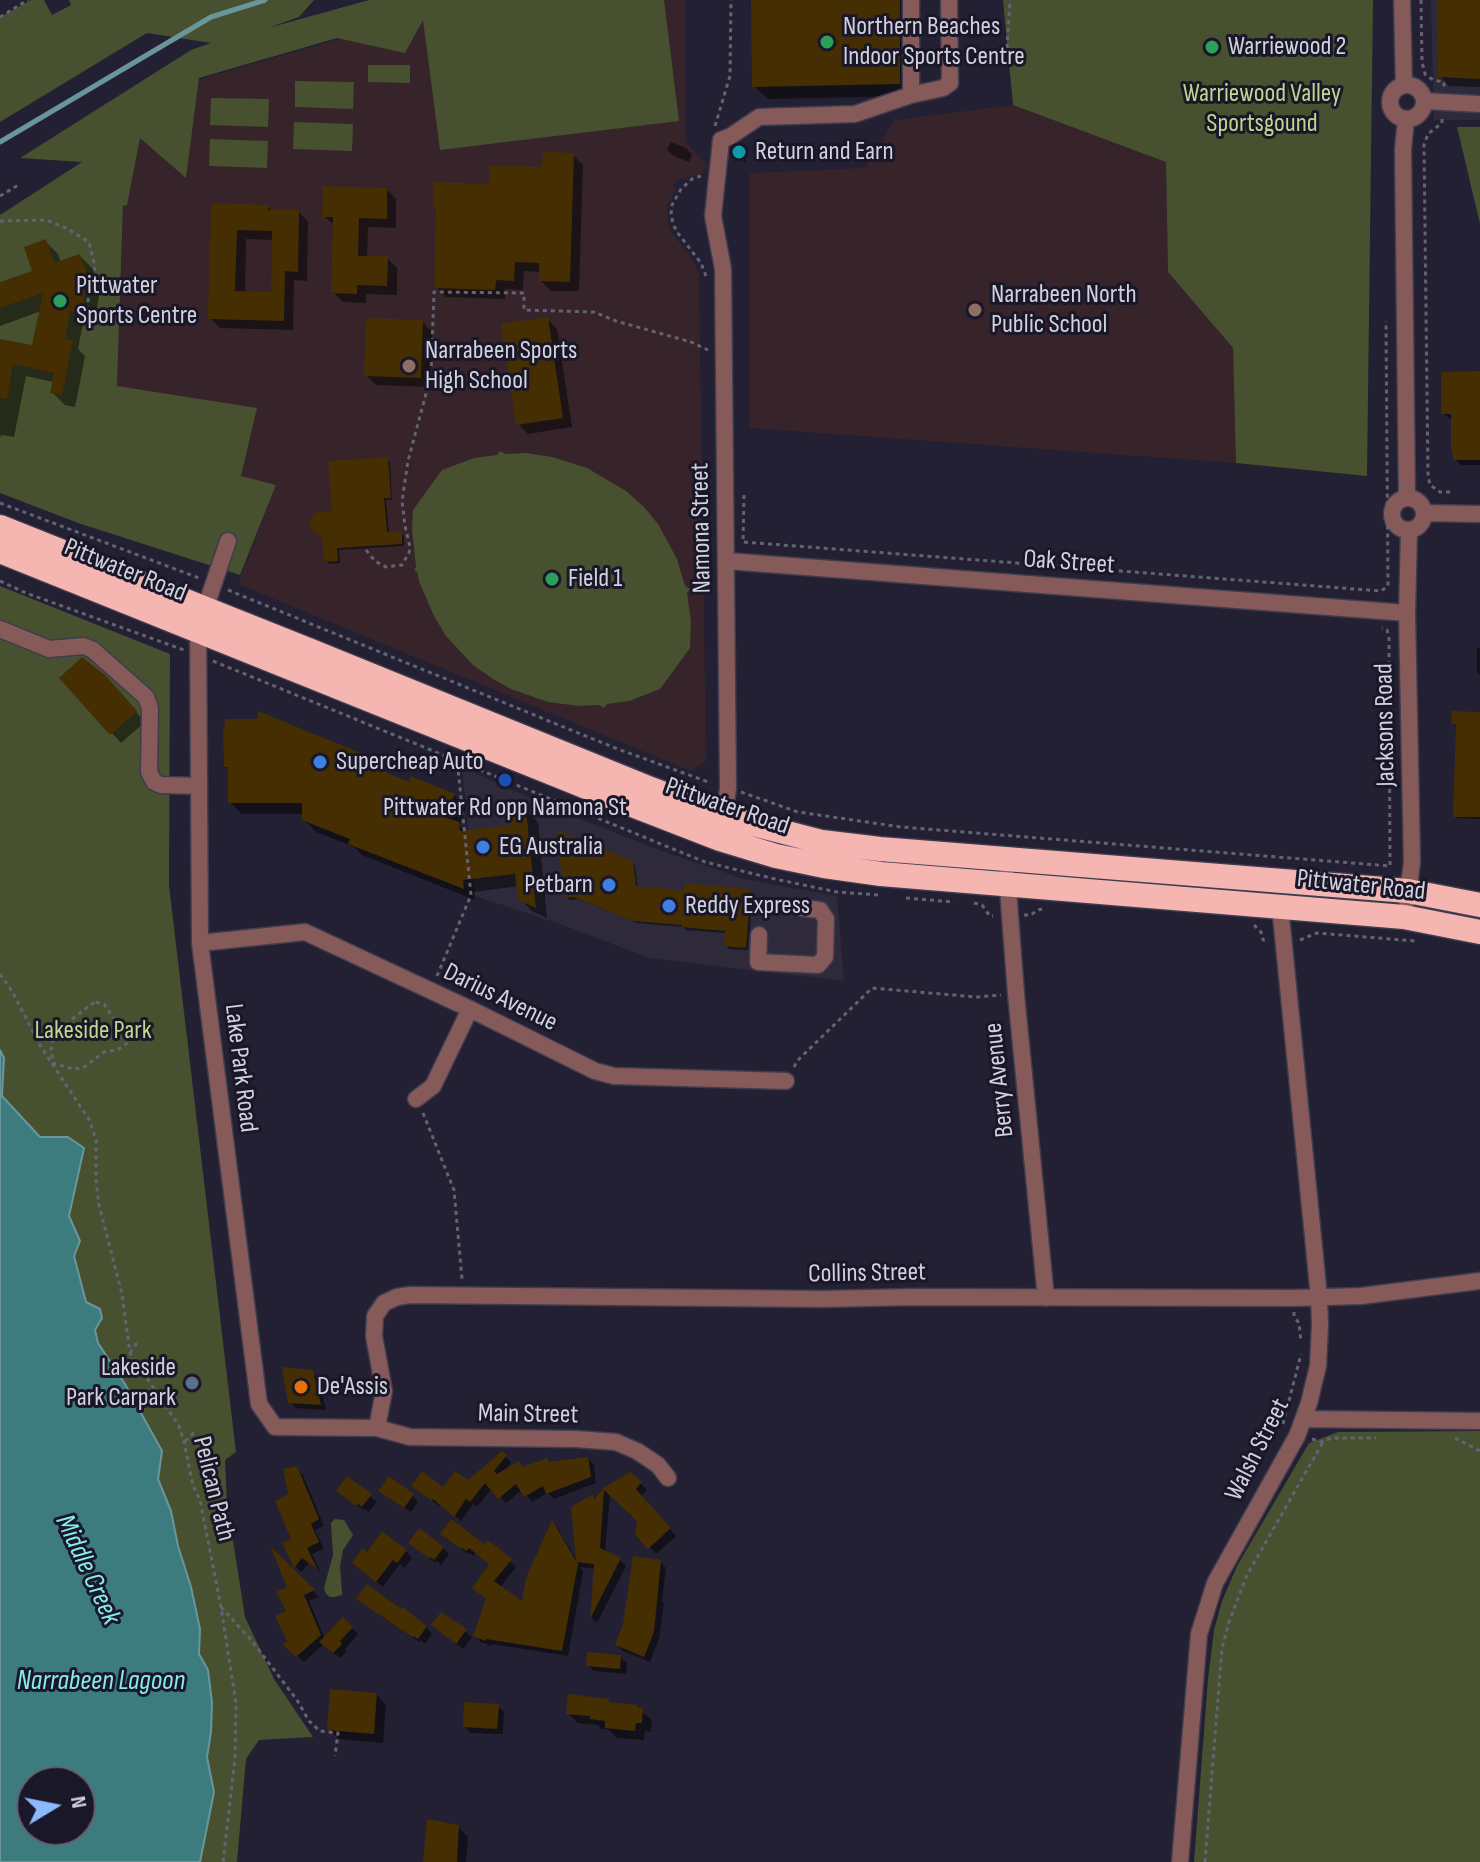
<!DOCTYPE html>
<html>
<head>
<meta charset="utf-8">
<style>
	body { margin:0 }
	#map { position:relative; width:1480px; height:1862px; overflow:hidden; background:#222032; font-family:"Sofia Sans Condensed",sans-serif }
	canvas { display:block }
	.north { position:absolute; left:16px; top:1766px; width:80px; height:80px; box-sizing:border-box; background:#191728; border:2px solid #636171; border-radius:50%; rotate:80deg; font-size:22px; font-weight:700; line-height:32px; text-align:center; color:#d2d1de }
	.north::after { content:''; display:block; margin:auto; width:28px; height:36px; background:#8eb8fd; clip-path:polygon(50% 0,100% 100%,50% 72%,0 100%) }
</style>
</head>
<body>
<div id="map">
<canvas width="1480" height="1862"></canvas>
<div class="north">N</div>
</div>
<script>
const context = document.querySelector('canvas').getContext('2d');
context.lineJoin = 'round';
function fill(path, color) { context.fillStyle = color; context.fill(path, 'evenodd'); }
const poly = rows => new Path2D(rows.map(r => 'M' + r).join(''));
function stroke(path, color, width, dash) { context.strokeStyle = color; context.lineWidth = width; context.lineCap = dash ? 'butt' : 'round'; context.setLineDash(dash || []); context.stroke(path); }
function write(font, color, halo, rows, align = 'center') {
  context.font = font + ' "Sofia Sans Condensed",sans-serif'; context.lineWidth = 6; context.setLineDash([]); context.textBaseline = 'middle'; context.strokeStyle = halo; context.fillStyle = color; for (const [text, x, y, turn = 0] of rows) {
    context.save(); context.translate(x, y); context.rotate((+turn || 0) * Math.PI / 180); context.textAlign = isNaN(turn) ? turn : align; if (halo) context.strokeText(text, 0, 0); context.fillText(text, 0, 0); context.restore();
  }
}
fill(poly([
	[1431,0,1480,0,1480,120,1434,120],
	[462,767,552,808,659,850,744,879,837,896,844,981,649,958,563,925,475,896]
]), '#2e2a3b');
fill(poly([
	[456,0,686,0,686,139,689,146,708,165,703,173,684,180,680,177,673,185,677,188,667,205,668,223,671,231,692,259,699,274,706,761,691,771,238,584,276,485,240,477,117,386,126,135,204,78,434,12],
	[1013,105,1166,161,1168,272,1233,348,1236,463,750,428,750,173,865,168,895,120]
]), '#36242a');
fill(poly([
	[31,0,44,0,52,15,71,5,69,0,314,0,299,17,268,28,369,0,664,0,679,121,440,150,423,20,405,53,337,38,199,78,186,178,140,138,127,205,123,206,117,386,257,408,241,476,276,485,240,575,81,524,0,493,0,215,82,162,20,158,191,50,211,43,147,33,0,122,0,17],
	[1003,0,1373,0,1367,476,1236,463,1233,348,1168,272,1166,162,1013,105],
	[368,65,410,65,410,83,368,82],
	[295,81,354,82,353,109,295,107],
	[211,98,269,99,268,127,210,125],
	[294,122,353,124,352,151,293,149],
	[1457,127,1480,127,1480,224],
	[210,139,268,141,267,168,209,166],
	[500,451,505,454,526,453,552,457,587,468,626,491,644,507,658,524,677,559,685,586,690,589,687,593,691,621,690,648,660,689,629,701,607,704,604,708,599,705,579,706,548,702,511,689,493,679,473,665,446,636,434,616,420,584,417,572,414,570,416,567,412,529,413,510,442,470,474,458,497,455],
	[0,586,170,654,169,885,236,1452,225,1460,227,1502,245,1617,274,1679,313,1737,259,1740,246,1759,237,1862,200,1862,214,1792,207,1757,211,1732,212,1703,208,1670,199,1654,200,1629,191,1587,178,1546,171,1511,158,1479,162,1451,125,1384,98,1343,95,1330,102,1318,86,1302,74,1256,80,1241,69,1216,83,1148,68,1137,40,1137,2,1095,4,1058,0,1050],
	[1480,1431,1480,1862,1194,1862,1208,1679,1214,1630,1222,1601,1237,1566,1309,1443,1338,1432],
	[335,1519,344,1520,353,1535,343,1550,340,1566,342,1592,342,1595,335,1597,330,1597,326,1594,324,1588,333,1555,331,1523]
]), '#47502f');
const water = poly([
	[0,1050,4,1058,2,1096,40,1137,68,1137,84,1148,69,1216,80,1241,74,1256,86,1302,100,1309,102,1318,95,1330,98,1343,125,1384,162,1451,158,1479,171,1511,178,1546,191,1587,200,1629,199,1654,208,1670,212,1703,211,1732,207,1757,214,1792,200,1862,0,1862,0,1050],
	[32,1782,80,1782,80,1830,32,1830,32,1782]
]);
fill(water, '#3c7c7e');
stroke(water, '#69969b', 2);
fill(poly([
	[753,0,913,0,913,96,768,99,754,86],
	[1439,0,1480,0,1480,87,1449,86,1440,76],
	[671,142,686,148,692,154,689,162,674,156,667,150],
	[738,146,748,151,745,162,733,156,735,148],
	[573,155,583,165,579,291,551,291,541,281,541,272,524,271,523,290,505,289,505,299,446,297,436,287,438,209,435,206,544,169],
	[387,190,396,199,396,228,368,227,367,258,387,258,397,268,397,295,366,294,366,303,343,302,333,292,335,226,324,216],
	[213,205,268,207,273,212,299,212,308,222,307,281,294,280,293,330,220,328,210,318],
	[246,239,274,240,273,294,245,293],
	[45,241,58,254,61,262,80,256,93,269,100,291,94,325,83,323,78,349,85,356,75,407,65,405,52,392,54,382,26,376,14,437,1,435,0,438,0,341,34,347,41,311,0,326,0,284,35,272],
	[547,319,557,329,572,427,528,434,518,424],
	[423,322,432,332,431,387,376,385,366,375],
	[1480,373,1480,465,1461,465,1455,459,1453,419,1450,419,1443,413],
	[387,459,390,462,392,500,386,500,389,534,401,533,404,536,404,546,339,550,340,563,329,564,326,561,334,511],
	[1477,648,1480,648,1480,674,1477,672],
	[115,688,145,722,121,743,112,733],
	[1480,714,1480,819,1457,818,1455,816,1458,726,1453,723],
	[372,759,385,774,410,784,454,795,466,808,459,825,465,832,513,827,525,810,538,822,547,918,532,911,520,899,518,886,474,892,475,900,362,855,354,847,316,832,304,819,304,814,242,814,230,802,230,771,226,767],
	[632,863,635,866,638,888,686,892,750,891,753,894,748,950,729,949,726,946,727,933,686,930,683,927,637,923,578,899,569,900,566,897],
	[312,1372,319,1379,326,1410,296,1408,290,1402],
	[502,1453,511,1462,504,1473,524,1469,547,1460,551,1463,588,1459,594,1465,596,1483,554,1499,548,1493,532,1502,522,1490,506,1503,492,1488,477,1507,473,1504,461,1521,440,1504,439,1506,420,1492,444,1490,468,1483],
	[296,1468,303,1475,324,1526,315,1530,324,1549,312,1554,320,1571,309,1563,301,1572,295,1566,285,1544,294,1540,291,1495],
	[631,1474,647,1490,641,1496,676,1536,656,1554,638,1534,639,1521,610,1493,605,1553,620,1560,626,1566,597,1623,592,1618,596,1569,580,1567,583,1572,568,1656,492,1644,492,1646,481,1642,475,1636,488,1600,491,1565,476,1553,473,1556,469,1553,468,1554,449,1540,485,1547,510,1561,516,1567,500,1588,523,1604,553,1524,558,1529,579,1564,573,1508,593,1497,596,1499,606,1488],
	[348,1479,377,1502,369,1512,365,1509,364,1510,345,1497],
	[412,1496,418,1502,411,1512,387,1497],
	[443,1548,449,1554,441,1565,437,1561,436,1563,417,1549],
	[406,1551,412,1558,404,1568,400,1564,383,1587,360,1569,367,1555],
	[275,1554,319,1597,309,1601,325,1639,343,1620,358,1634,345,1649,347,1651,340,1658,324,1644,304,1662,292,1651,290,1642,288,1612,290,1588],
	[660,1562,666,1568,662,1601,664,1603,659,1639,650,1662,623,1651,617,1645],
	[365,1605,402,1612,426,1627,432,1634,425,1644,420,1640,419,1642],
	[442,1615,472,1637,463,1649,440,1631],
	[620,1657,627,1663,626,1674,594,1671,588,1665],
	[377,1695,386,1705,383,1743,339,1739,329,1729],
	[608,1701,612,1705,636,1707,652,1720,651,1732,645,1731,644,1740,617,1738,608,1729,601,1729,598,1725,578,1723,568,1713],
	[498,1706,504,1712,503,1734,471,1733,465,1727],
	[458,1827,468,1837,466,1862,425,1862]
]), '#0007');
stroke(poly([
	[0,142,211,17,265,0]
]), '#69969b', 5);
fill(poly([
	[751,0,900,0,900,84,752,87],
	[1437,0,1480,0,1480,79,1438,77],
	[543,152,574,153,570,282,539,281,539,263,515,262,514,281,496,280,495,290,434,288,436,207,433,207,434,182,489,184,489,165,542,167],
	[323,186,387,188,387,219,359,218,358,256,388,256,387,286,357,285,357,294,331,293,333,217,322,217],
	[211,203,269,205,268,210,299,210,298,272,285,271,284,321,208,319],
	[237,230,272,231,271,292,235,291],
	[46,239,54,263,80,254,88,276,81,313,70,311,65,339,73,340,62,395,50,393,54,373,13,364,7,399,0,398,0,339,32,345,43,293,0,308,0,282,32,271,24,247],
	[548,317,563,418,516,425,501,324],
	[366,318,423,320,421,378,364,376],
	[1480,371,1480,460,1453,460,1452,449,1451,449,1451,414,1441,414,1441,372],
	[388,457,391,498,384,498,387,532,402,531,402,544,337,548,338,561,324,562,322,537,312,531,309,522,314,513,332,510,328,461],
	[82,657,105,675,137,711,110,735,59,678],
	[258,711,373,758,373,767,409,782,411,776,455,794,445,817,459,822,460,831,511,825,508,800,526,808,536,908,518,900,515,874,463,880,464,889,348,844,350,839,302,820,302,803,228,803,228,767,224,767,223,726,225,726,225,719,258,719],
	[1452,711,1480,712,1480,817,1453,817,1456,724,1451,724],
	[557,830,633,861,636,886,684,890,685,883,751,889,746,948,724,946,725,931,681,927,682,925,632,921,574,897,564,898],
	[282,1367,313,1370,321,1405,288,1403],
	[502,1451,507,1455,494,1471,497,1474,519,1461,523,1467,547,1458,549,1462,588,1457,591,1477,546,1494,543,1486,524,1497,516,1484,498,1499,485,1483,470,1502,466,1499,454,1517,433,1499,432,1501,411,1486,422,1471,443,1487,455,1471,468,1480],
	[297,1466,319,1519,311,1524,319,1542,307,1548,318,1570,302,1558,294,1568,282,1543,291,1539,275,1501,288,1494,283,1469],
	[631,1472,642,1482,636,1489,671,1528,648,1549,635,1535,637,1521,604,1490,600,1548,621,1558,590,1619,594,1564,577,1562,578,1564,562,1651,486,1639,485,1641,473,1636,486,1599,472,1588,489,1564,469,1548,466,1551,462,1548,461,1549,440,1534,451,1519,484,1544,488,1540,512,1559,494,1581,522,1601,526,1578,552,1520,576,1561,571,1507,593,1494,594,1499,605,1487],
	[347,1476,372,1494,362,1507,358,1504,357,1506,336,1491],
	[389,1476,414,1494,404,1508,378,1491],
	[419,1528,444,1547,434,1560,430,1557,429,1558,408,1543],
	[382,1531,407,1550,397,1563,393,1560,376,1582,352,1563,362,1548,367,1552],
	[270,1546,315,1590,304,1595,321,1635,296,1657,283,1645,287,1641,275,1616,286,1611,276,1592,287,1587],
	[633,1556,661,1560,654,1632,644,1657,615,1645,623,1624],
	[367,1584,401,1609,403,1607,427,1626,418,1639,413,1636,412,1637,356,1599],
	[441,1612,467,1629,456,1644,431,1625],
	[343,1617,353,1627,340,1641,342,1644,333,1653,319,1642],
	[587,1652,621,1655,620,1669,586,1666],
	[330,1689,377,1693,374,1734,327,1730],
	[568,1694,609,1699,609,1702,637,1705,637,1708,643,1708,642,1723,636,1723,635,1731,605,1728,605,1721,590,1719,590,1716,566,1714],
	[464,1702,499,1704,497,1729,463,1727],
	[427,1819,459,1825,457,1862,423,1862]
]), '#462e03');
const minor = poly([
	[1402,0,1404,85],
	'1390 102a17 17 0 1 1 34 0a17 17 0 1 1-34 0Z',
	[911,95,911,0],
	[1424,101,1480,104],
	[1406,119,1403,150,1407,498],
	'1392 514a16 16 0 1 1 32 0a16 16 0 1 1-32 0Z',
	[1424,513,1480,514],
	[228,541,198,630,200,943,259,1404,275,1427,377,1428,410,1437,576,1439,616,1442,637,1451,658,1465,668,1478],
	[727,561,1407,613],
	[0,629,49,649,84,646,93,650,146,697,150,708,149,772,154,782,161,785,198,786],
	[723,826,728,788,723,269,713,216,721,140,731,136,759,117,855,114,911,95,943,88,950,83,949,0],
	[1007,876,1016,994,1046,1298],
	[1407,901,1412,862,1407,613,1409,531],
	[759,935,758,962,818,965,825,957,826,919,820,910,802,908],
	[200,943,305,932,470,1009,595,1071,614,1076,786,1081],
	[416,1099,433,1086,470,1009],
	[1304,1419,1480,1421],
	[377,1428,384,1391,374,1336,375,1316,384,1303,397,1297,410,1295,823,1299,915,1297,1294,1298,1361,1296,1480,1281],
	[1180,1862,1199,1634,1215,1583,1297,1436,1309,1403,1318,1366,1320,1325,1319,1297,1280,906]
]);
const highway = poly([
	[0,527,311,651,651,789,726,817,822,842,880,849,1408,891,1480,905],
	[0,551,599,792,720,839,776,856,824,866,881,874,1404,917,1480,932]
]);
stroke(minor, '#3e3c4e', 19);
stroke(highway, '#3e3c4e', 27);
stroke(poly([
	[1421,0,1422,62,1425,74,1433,80,1444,82,1444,88],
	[0,17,28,0],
	[1007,48,1010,0],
	[1442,119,1442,123,1428,134,1424,145,1428,476,1430,485,1440,492,1454,492],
	[715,126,730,76,731,0],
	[701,176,692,179,681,189,672,205,671,214,673,224,677,232,701,263,706,276],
	[0,196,20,184],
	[0,221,46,220,66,228,89,242,95,267,84,320,94,335],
	[744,495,743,542,1381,591,1388,586,1386,321],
	[0,503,199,578],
	[366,550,375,561,386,567,402,565,409,553,410,547,405,526,402,501,408,461,431,375,434,292,524,293,524,310,594,312,616,321,691,342,708,350],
	[0,581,26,593,184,650],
	[228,590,615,748,711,783],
	[213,661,705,862,775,879,837,892,879,895],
	[741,792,798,812,901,827,1390,866,1389,638,1387,630,1382,628],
	[906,898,954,902],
	[974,903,982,905,990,916,993,916],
	[1024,915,1031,915,1037,910,1043,909],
	[1254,925,1261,932,1263,940,1269,940],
	[1300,940,1317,933,1415,941],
	[0,974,12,991,41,1047,90,1121,96,1140,96,1181,99,1205,122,1294,130,1353,179,1426,184,1442,193,1486,200,1500,221,1607,236,1703,235,1759,223,1862],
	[437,976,471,895,457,759],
	[96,1002,104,1004,114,1019,124,1027,128,1034,128,1042,123,1047,116,1050,104,1052,83,1068,73,1069,53,1063,51,1046,55,1033,90,1005,96,1002],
	[794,1067,797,1061,872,988,976,997,1001,995],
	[423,1113,454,1190,462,1279],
	[1294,1312,1294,1316,1299,1323,1301,1342],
	[130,1353,139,1340],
	[1283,1424,1301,1354],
	[1455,1438,1480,1451],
	[1312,1439,1323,1442,1331,1438,1376,1438],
	[185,1441,197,1430],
	[221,1607,252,1641,297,1700,309,1721,320,1731,338,1733,335,1756],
	[1205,1862,1222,1648,1229,1622,1247,1575,1323,1442]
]), '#646373', 3, [4, 4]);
stroke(minor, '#855a58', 16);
stroke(highway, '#f5b5b1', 24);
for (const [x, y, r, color] of [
	[827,42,8,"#2e9e5b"],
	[1212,47,8,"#2e9e5b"],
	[739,152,8,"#0f9aa8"],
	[60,301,8,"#2e9e5b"],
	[975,310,8,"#8d6e63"],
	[409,366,8,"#8d6e63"],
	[552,579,8,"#2e9e5b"],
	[320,762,8,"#3f7fe0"],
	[505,780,8,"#1a4fb4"],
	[483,847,8,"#3f7fe0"],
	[609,885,8,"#3f7fe0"],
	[669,906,8,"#3f7fe0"],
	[192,1383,8,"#5c6f8a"],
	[301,1387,8,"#e8710a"]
]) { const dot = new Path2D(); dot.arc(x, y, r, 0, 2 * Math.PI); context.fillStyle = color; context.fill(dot); stroke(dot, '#191728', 3); }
write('26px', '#d2d1de', '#191728', [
	["Northern Beaches",843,27],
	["Indoor Sports Centre",843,57],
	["Warriewood 2",1228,47],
	["Return and Earn",755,152],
	["Pittwater",76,286],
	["Sports Centre",76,316],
	["Narrabeen North",991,295],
	["Public School",991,325],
	["Narrabeen Sports",425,351],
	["High School",425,381],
	["Field 1",568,579],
	["Supercheap Auto",336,762],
	["Pittwater Rd opp Namona St",505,808,"center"],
	["EG Australia",499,847],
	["Petbarn",593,885,"right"],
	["Reddy Express",685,906],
	["Lakeside",176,1368,"right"],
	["Park Carpark",176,1398,"right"],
	["De'Assis",317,1387]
], 'left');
write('26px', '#c1d58e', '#191728', [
	["Warriewood Valley",1262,94],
	["Sportsgound",1262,124],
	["Lakeside Park",93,1031]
]);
write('26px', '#d2d1de', '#191728', [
	["Namona Street",702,528,-91],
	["Oak Street",1069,563,4],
	["Pittwater Road",125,571,22],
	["Jacksons Road",1386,725,-91],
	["Pittwater Road",727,807,19],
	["Pittwater Road",1361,886,6],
	["Darius Avenue",500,998,26],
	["Lake Park Road",240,1068,83],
	["Berry Avenue",1000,1080,-96],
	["Collins Street",867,1274,-1],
	["Main Street",528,1415,1],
	["Walsh Street",1258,1450,-63],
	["Pelican Path",213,1489,76]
]);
write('italic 28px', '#87ecf0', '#191728', [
	["Middle Creek",87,1570,65],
	["Narrabeen Lagoon",101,1682]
]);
</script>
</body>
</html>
